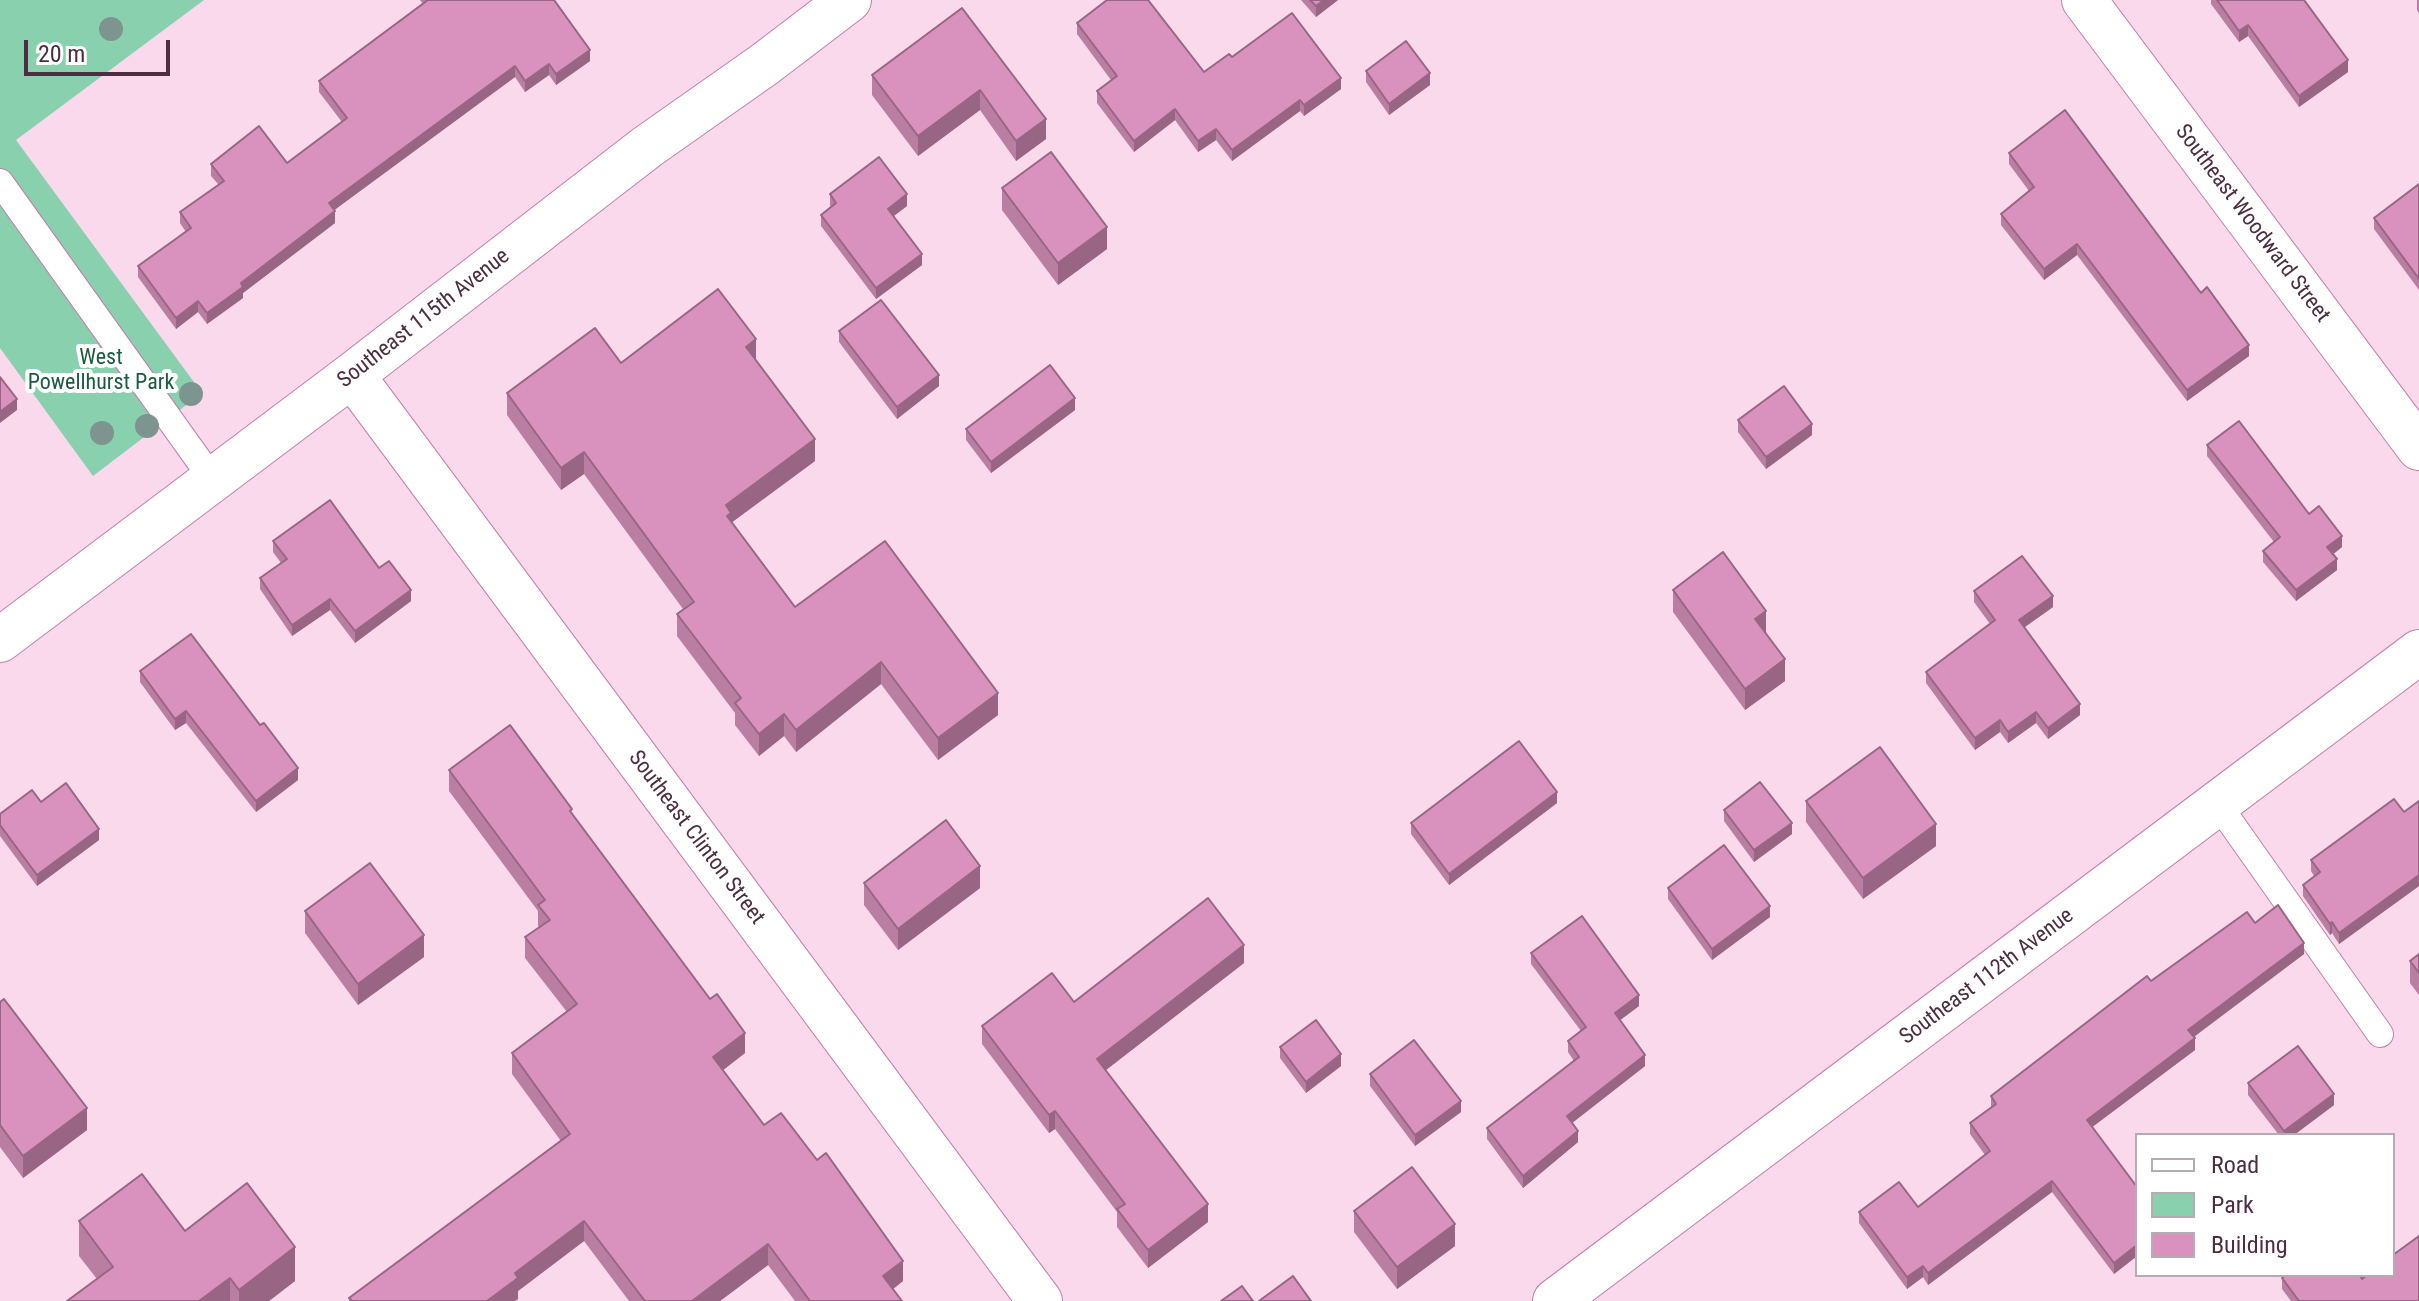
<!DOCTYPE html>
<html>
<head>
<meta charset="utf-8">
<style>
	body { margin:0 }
	#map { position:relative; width:2419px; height:1301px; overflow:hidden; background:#f9d9eb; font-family:"Roboto Condensed",sans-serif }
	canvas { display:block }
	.legend { position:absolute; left:2135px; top:1133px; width:260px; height:144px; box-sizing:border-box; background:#fff; border:2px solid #b7abb3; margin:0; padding:10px 14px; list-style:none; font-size:24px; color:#4c2e40 }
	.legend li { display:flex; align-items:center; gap:16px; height:40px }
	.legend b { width:40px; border:2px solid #b7abb3 }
	.scale { position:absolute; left:24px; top:40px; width:146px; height:36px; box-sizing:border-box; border:4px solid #4c2e40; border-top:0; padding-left:10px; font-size:24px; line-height:28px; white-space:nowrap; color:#4c2e40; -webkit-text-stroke:6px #fff; paint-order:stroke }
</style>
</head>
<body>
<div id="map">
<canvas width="2419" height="1301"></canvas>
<ul class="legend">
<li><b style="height:10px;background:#fff"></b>Road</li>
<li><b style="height:22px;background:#88d0ae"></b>Park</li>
<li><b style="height:22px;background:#d992bd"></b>Building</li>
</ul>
<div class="scale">20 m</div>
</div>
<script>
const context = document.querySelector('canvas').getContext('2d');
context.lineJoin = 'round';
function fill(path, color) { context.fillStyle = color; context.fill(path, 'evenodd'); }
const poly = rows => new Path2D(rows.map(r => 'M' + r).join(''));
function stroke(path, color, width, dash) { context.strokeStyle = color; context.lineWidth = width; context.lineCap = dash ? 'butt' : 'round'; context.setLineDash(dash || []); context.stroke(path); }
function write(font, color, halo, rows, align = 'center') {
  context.font = font + ' "Roboto Condensed",sans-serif'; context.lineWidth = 8; context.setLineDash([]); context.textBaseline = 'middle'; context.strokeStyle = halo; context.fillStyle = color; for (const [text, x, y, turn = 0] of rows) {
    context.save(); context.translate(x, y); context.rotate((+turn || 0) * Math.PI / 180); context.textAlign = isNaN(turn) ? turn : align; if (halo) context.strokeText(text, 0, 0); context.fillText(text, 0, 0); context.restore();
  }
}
fill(poly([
	[0,0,204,0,16,140,202,393,93,476,0,348]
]), '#88d0ae');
const lane = poly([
	[0,182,213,480],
	[2217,803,2380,1034]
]);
const street = poly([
	[2084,0,2419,448],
	[352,375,1040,1301],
	[0,640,352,375,647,147,765,64,849,0]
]);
const secondary = poly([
	[1555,1301,2419,652]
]);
stroke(lane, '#c57eaa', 28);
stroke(street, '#c57eaa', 46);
stroke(secondary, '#c57eaa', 46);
stroke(lane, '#fff', 26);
stroke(street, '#fff', 44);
stroke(secondary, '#fff', 44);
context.fillStyle = '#7e948e';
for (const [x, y] of [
	[111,29],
	[191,394],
	[147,426],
	[102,433]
]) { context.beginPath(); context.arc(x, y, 12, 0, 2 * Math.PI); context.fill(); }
fill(poly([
	[420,0,554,0,590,61,556,85,549,75,525,92,515,77,334,210,335,223,243,293,243,298,207,324,198,312,176,329,138,277,138,266,186,232,180,223,180,212,219,185,211,176,211,164,287,163,342,122,319,92,319,81,423,4],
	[1301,0,1338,0,1316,17],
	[2211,0,2304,0,2348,72,2299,107,2248,36,2239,42,2211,4],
	[2417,0,2419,0,2419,13,2417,10],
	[962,8,1046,139,1016,161,980,110,918,156,872,95,872,75],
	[1077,23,1204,72,1232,57,1341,89,1304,116,1300,111,1232,161,1216,140,1198,152,1175,120,1134,152,1097,103,1097,91,1111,80,1077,34],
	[1366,71,1430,85,1389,115,1366,82],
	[2009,153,2201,293,2249,356,2187,401,2077,255,2044,280,2001,225,2001,214,2029,191,2009,164],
	[2419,184,2419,290,2374,229,2374,218],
	[1002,188,1107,249,1058,285,1002,210],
	[830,194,907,206,894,216,922,265,876,299,821,226,821,215,831,207,830,205],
	[839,331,939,386,897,419,839,342],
	[756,361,815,461,732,522,795,607,998,715,938,760,881,684,796,752,784,736,759,756,735,725,735,713,677,636,677,614,683,609,584,474,561,490,507,415,507,393,621,363],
	[1075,410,991,473,966,440,966,429],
	[1738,420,1812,435,1766,469,1738,432],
	[2207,445,2309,514,2342,547,2333,554,2337,570,2296,601,2263,562,2263,551,2274,542,2207,456],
	[273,541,379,568,411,601,355,643,330,610,292,636,260,589,260,578,281,563,273,552],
	[1673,590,1766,632,1785,681,1745,710,1673,612],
	[1974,591,2053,607,2025,627,2080,715,2048,739,2036,723,2008,743,2000,732,1975,750,1926,683,1926,672,1990,624,1974,602],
	[140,671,298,780,256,812,186,723,175,730,140,682],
	[449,770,572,814,745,1053,723,1070,764,1125,903,1281,893,1289,902,1301,795,1301,768,1265,720,1301,629,1301,584,1241,518,1291,518,1299,515,1301,349,1301,349,1298,561,1141,512,1074,512,1053,567,1012,525,958,525,937,539,927,538,926,538,911,449,791],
	[1806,801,1936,846,1863,899,1806,822],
	[2419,801,2419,886,2339,944,2332,933,2330,935,2303,896,2303,885,2314,876,2311,871,2311,860,2404,812],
	[41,802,99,840,37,886,0,836,0,814],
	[1557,803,1449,885,1411,834,1411,823],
	[1724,810,1792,834,1754,862,1724,821],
	[864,883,980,888,898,950,864,905],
	[1668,888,1770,917,1712,960,1668,899],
	[305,911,424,957,358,1005,305,933],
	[2255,923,2304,954,2194,1037,2195,1050,2092,1127,2137,1187,2137,1256,2114,1274,2052,1192,1928,1285,1923,1277,1907,1289,1859,1223,1859,1212,1918,1207,1985,1155,1970,1134,1970,1123,1991,1107,1991,1096,2151,981],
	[1531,953,1639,1006,1620,1020,1645,1066,1572,1123,1578,1142,1523,1188,1487,1139,1487,1128,1574,1061,1568,1052,1568,1041,1581,1031,1531,964],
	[2419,954,2419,995,2410,983,2410,961],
	[1244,963,1106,1070,1208,1222,1148,1268,1117,1227,1117,1212,1055,1129,1049,1133,982,1044,982,1026,1074,1002],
	[0,1002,87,1130,23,1178,0,1147],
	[1280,1047,1341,1066,1306,1093,1280,1058],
	[1370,1074,1461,1112,1415,1146,1370,1086],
	[2248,1083,2334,1105,2294,1135,2279,1135,2248,1095],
	[1354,1211,1455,1246,1397,1289,1354,1232],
	[79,1221,185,1231,295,1281,269,1301,67,1301,97,1279,79,1256],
	[2282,1278,2362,1279,2419,1301,2291,1301,2282,1289]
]), '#bb7ea3');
fill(poly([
	[1324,0,1338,0,1316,17,1316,6],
	[2248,25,2248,36,2239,42,2239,31],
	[590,50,590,61,556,85,556,74],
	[2348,60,2348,72,2299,107,2299,96],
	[549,64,549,75,525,92,525,81],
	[515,66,515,77,329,214,329,203],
	[1430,73,1430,85,1389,115,1389,104],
	[1341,78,1341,89,1304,116,1304,105],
	[980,90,980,110,918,156,918,136],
	[1300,100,1300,111,1232,161,1232,150],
	[1175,109,1175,120,1134,152,1134,141],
	[1046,119,1046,139,1016,161,1016,141],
	[1216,129,1216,140,1198,152,1198,141],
	[907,194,907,206,888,220,888,209],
	[335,211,335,223,243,293,243,298,207,324,207,313,241,283],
	[1107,227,1107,249,1058,285,1058,263],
	[2077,244,2077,255,2044,280,2044,269],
	[922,254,922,265,876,299,876,288],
	[198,301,198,312,176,329,176,318],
	[756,339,756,361,746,347],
	[2249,345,2249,356,2187,401,2187,390],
	[939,375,939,386,897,419,897,407],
	[1075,398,1075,410,991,473,991,462],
	[17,399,17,410,0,423,0,412],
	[1812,424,1812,435,1766,469,1766,457],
	[815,439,815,461,731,523,731,535,726,505],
	[584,452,584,474,561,490,561,468],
	[2342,536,2342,547,2327,559,2327,547],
	[2337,559,2337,570,2296,601,2296,590],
	[411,590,411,601,355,643,355,631],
	[2053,596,2053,607,2019,631,2019,620],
	[330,599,330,610,292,636,292,625],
	[1766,611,1766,632,1755,641,1755,619],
	[1785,659,1785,681,1745,710,1745,689],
	[881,662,881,684,796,752,796,730],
	[998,693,998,715,938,760,938,738],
	[2080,704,2080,715,2048,739,2048,728],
	[186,711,186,723,175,730,175,719],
	[2036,712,2036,723,2008,743,2008,732],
	[784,714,784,736,759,756,759,734],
	[2000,720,2000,732,1975,750,1975,738],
	[298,768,298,780,256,812,256,801],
	[1557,792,1557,803,1449,885,1449,874],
	[1792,823,1792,834,1754,862,1754,850],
	[1936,824,1936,846,1863,899,1863,878],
	[99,829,99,840,37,886,37,875],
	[980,866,980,888,898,950,898,929],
	[2419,875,2419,886,2339,944,2339,933],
	[1770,906,1770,917,1712,960,1712,949],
	[2332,922,2332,933,2330,935,2330,924],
	[424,935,424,957,358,1005,358,984],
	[2304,943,2304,954,2188,1041,2188,1030],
	[1244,945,1244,963,1097,1077,1097,1059],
	[1639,995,1639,1006,1615,1024,1615,1013],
	[745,1033,745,1053,713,1078,713,1057],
	[2195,1038,2195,1050,2087,1131,2087,1120],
	[1341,1054,1341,1066,1306,1093,1306,1082],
	[1645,1055,1645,1066,1567,1127,1567,1116],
	[2334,1094,2334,1105,2294,1135,2284,1135,2284,1131],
	[1461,1101,1461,1112,1415,1146,1415,1135],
	[87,1108,87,1130,23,1178,23,1156],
	[1055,1111,1055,1129,1049,1133,1049,1115],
	[1578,1131,1578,1142,1523,1188,1523,1176],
	[2052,1181,2052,1192,1928,1285,1928,1273],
	[1208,1204,1208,1222,1148,1268,1148,1250],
	[584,1221,584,1241,518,1291,518,1299,515,1301,487,1301,515,1273],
	[1455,1224,1455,1246,1397,1289,1397,1267],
	[768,1244,768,1265,720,1301,692,1301],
	[2137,1245,2137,1256,2114,1274,2114,1263],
	[295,1247,295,1281,269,1301,239,1301,239,1290],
	[903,1261,903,1281,883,1297,883,1276],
	[1923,1266,1923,1277,1907,1289,1907,1277],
	[230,1278,230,1301,199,1301]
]), '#986684');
const building = poly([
	[428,0,554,0,590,50,556,74,549,64,525,81,515,66,329,203,335,211,241,283,243,287,207,313,198,301,176,318,138,266,191,228,180,212,224,181,211,164,259,126,287,163,347,118,319,81,428,0],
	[1107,0,1148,0,1204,72,1229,54,1232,57,1292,13,1341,78,1304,105,1300,100,1232,150,1216,129,1198,141,1175,109,1134,141,1097,91,1117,76,1077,23,1107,0],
	[1310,0,1324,0,1316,6,1310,0],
	[2217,0,2304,0,2348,60,2299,96,2248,25,2239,31,2217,0],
	[962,8,1046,119,1016,141,980,90,918,136,872,75,962,8],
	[1406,41,1430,73,1389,104,1366,71,1406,41],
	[2065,110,2201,293,2207,287,2249,345,2187,390,2077,244,2044,269,2001,214,2034,187,2009,153,2065,110],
	[1051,152,1107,227,1058,263,1002,188,1051,152],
	[879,157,907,194,888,209,922,254,876,288,821,215,836,203,830,194,879,157],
	[2419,184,2419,279,2374,218,2419,184],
	[718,289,756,339,746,347,815,439,726,505,731,513,727,516,795,607,885,541,998,693,938,738,881,662,796,730,784,714,759,734,735,703,741,698,677,614,694,602,584,452,561,468,507,393,595,328,621,363,718,289],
	[881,300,939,375,897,407,839,331,881,300],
	[1050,365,1075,398,991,462,966,429,1050,365],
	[0,377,17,399,0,412,0,377],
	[1784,386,1812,424,1766,457,1738,420,1784,386],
	[2239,421,2309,514,2319,506,2342,536,2327,547,2337,559,2296,590,2263,551,2280,537,2207,445,2239,421],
	[330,500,379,568,389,561,411,590,355,631,330,599,292,625,260,578,287,559,273,541,330,500],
	[1723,552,1766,611,1755,619,1785,659,1745,689,1673,590,1723,552],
	[2022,556,2053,596,2019,620,2080,704,2048,728,2036,712,2008,732,2000,720,1975,738,1926,672,1995,620,1974,591,2022,556],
	[191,634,260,725,264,723,298,768,256,801,186,711,175,719,140,671,191,634],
	[510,725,572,809,570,811,710,999,717,994,745,1033,713,1057,764,1125,781,1113,817,1160,826,1153,903,1261,883,1276,902,1301,810,1301,768,1244,692,1301,645,1301,584,1221,515,1273,518,1278,487,1301,352,1301,349,1298,570,1134,512,1053,577,1004,525,937,550,920,538,905,545,900,449,770,510,725],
	[1519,741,1557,792,1449,874,1411,823,1519,741],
	[1880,747,1936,824,1863,878,1806,801,1880,747],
	[1760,782,1792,823,1754,850,1724,810,1760,782],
	[66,783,99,829,37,875,0,825,0,814,32,790,41,802,66,783],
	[2394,799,2404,812,2419,801,2419,875,2339,933,2332,922,2330,924,2303,885,2320,872,2311,860,2394,799],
	[946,820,980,866,898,929,864,883,946,820],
	[1724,845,1770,906,1712,949,1668,888,1724,845],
	[370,863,424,935,358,984,305,911,370,863],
	[1208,898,1244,945,1097,1059,1208,1204,1148,1250,1117,1209,1125,1204,1055,1111,1049,1115,982,1026,1052,973,1074,1002,1208,898],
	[2278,905,2304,943,2188,1030,2195,1038,2087,1120,2137,1187,2137,1245,2114,1263,2052,1181,1928,1273,1923,1266,1907,1277,1859,1212,1899,1182,1918,1207,1990,1151,1970,1123,1996,1104,1991,1096,2147,976,2151,981,2247,912,2255,923,2278,905],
	[1582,916,1639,995,1615,1013,1645,1055,1567,1116,1578,1131,1523,1176,1487,1128,1579,1057,1568,1041,1586,1027,1531,953,1582,916],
	[2419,954,2419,973,2410,961,2419,954],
	[4,999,87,1108,23,1156,0,1125,0,1002,4,999],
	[1316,1020,1341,1054,1306,1082,1280,1047,1316,1020],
	[1414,1040,1461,1101,1415,1135,1370,1074,1414,1040],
	[2298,1046,2334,1094,2284,1131,2248,1083,2298,1046],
	[1412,1167,1455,1224,1397,1267,1354,1211,1412,1167],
	[142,1174,185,1231,247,1183,295,1247,239,1290,230,1278,199,1301,67,1301,113,1267,79,1221,142,1174],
	[2419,1236,2419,1301,2299,1301,2282,1278,2286,1275,2360,1275,2362,1279,2367,1275,2393,1275,2393,1255,2419,1236],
	[1293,1276,1311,1301,1259,1301,1293,1276],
	[1242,1286,1253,1301,1221,1301,1242,1286]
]);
fill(building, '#d992bd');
stroke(building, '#986684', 2);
write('22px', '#4c2e40', '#fff', [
	["Southeast Woodward Street",2252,224,53],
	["Southeast 115th Avenue",424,319,-38],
	["Southeast Clinton Street",696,838,53],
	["Southeast 112th Avenue",1987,977,-37]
]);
write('22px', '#1a5b41', '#fff', [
	["West",101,358],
	["Powellhurst Park",101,383]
]);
</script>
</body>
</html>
